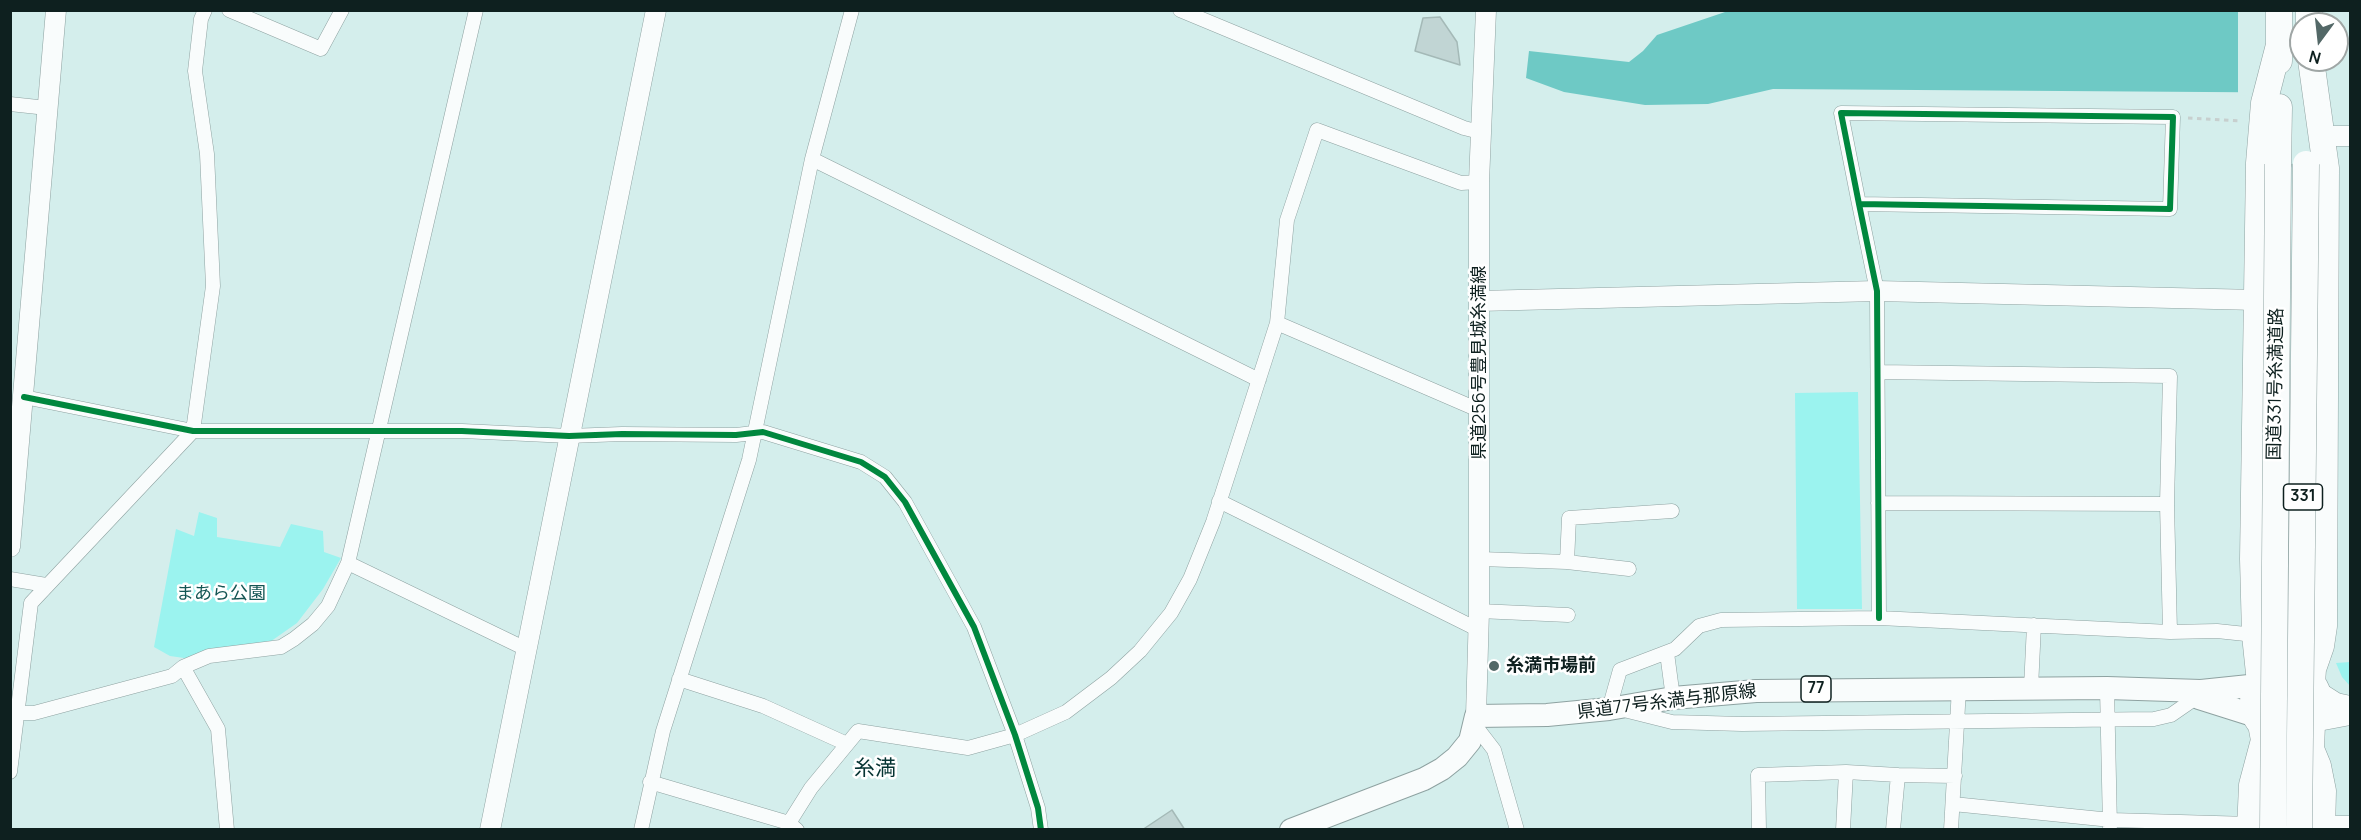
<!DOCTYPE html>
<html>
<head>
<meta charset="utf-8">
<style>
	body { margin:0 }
	#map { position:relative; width:2361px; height:840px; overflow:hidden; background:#d4eeec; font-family:Manrope,sans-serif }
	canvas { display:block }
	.frame { position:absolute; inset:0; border:12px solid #0e201f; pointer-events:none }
	.north { position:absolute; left:2289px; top:12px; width:60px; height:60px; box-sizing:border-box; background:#fff; border:2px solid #9fa6a5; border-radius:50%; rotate:195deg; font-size:16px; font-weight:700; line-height:24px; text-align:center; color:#0e201f }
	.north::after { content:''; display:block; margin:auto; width:21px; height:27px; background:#536867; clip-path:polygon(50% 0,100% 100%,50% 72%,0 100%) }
</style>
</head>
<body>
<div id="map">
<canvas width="2361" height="840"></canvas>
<div class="frame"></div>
<div class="north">N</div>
</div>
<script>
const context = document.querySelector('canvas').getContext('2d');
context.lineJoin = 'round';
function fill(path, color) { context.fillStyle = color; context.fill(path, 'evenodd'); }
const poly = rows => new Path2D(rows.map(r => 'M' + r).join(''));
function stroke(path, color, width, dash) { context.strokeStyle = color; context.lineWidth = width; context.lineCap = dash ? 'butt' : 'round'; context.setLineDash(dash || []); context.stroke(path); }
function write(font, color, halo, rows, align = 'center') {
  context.font = font + ' Manrope,"Noto Sans JP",sans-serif'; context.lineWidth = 5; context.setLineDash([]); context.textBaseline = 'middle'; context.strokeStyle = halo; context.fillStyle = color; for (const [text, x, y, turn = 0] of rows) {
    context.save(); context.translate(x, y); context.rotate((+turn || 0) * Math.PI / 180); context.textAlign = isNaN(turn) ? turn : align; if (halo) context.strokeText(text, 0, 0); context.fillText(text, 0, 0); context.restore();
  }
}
fill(poly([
	[1858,392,1862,609,1797,609,1795,393],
	[199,512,217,518,217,537,280,547,291,524,323,531,324,552,341,558,323,589,297,623,267,644,191,659,170,656,154,647,176,529,194,536],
	[2350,662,2350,686,2342,677,2336,663]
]), '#9bf3ef');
fill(poly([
	[1728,11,2350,11,2350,93,1773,89,1708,104,1645,105,1564,92,1526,78,1529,51,1629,62,1643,51,1657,35],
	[2301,24,2337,24,2337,60,2301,60]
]), '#6ec9c5');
fill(poly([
	[2238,11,2350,11,2350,96,2238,95],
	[2301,24,2337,24,2337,60,2301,60]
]), '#d4eeec');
const building = poly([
	[1440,17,1457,42,1460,65,1415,51,1423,18,1440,17],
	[1172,810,1185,830,1142,830,1172,810]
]);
fill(building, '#c1d5d4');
stroke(building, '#a4b9b7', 1.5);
const street = poly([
	[229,10,321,49,342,10],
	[1180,10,1464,128,1480,132],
	[10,104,47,108],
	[812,159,1259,380],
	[1859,204,2170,209,2173,117,1841,113,1859,204,1877,291,1879,618],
	[1277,323,1481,411],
	[1878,372,2170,376,2167,504,2170,632],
	[24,397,193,431,462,431,569,436,622,434,736,435,763,432,861,462,885,477,905,502,974,627,1015,735,1038,808,1041,830],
	[1219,501,1479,630],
	[1878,503,2167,504],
	[1480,559,1567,562,1629,569],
	[1567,562,1569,518,1672,511],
	[348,563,526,649],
	[10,579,46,585],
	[1479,611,1568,615],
	[1667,653,1673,698],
	[183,667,209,656,281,647,294,639,313,624,328,606,348,563,476,10],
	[679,679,763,706,847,744],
	[2031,688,2034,625],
	[2107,688,2110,827],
	[1609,709,1620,670,1675,649,1699,626,1721,620,1879,618,2170,632,2217,631,2255,635],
	[1628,711,1672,722,1742,724,2154,719,2171,715,2197,697],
	[18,713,34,713,172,676,183,667,218,729,227,830],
	[1474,724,1494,750,1517,830],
	[10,772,31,603,193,431,213,286,207,154,195,71,201,19,205,10],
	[1846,772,1898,775,1893,830],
	[1898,775,1955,776],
	[650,782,789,823],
	[1953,804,2111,820,2250,824],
	[2322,823,2350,823],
	[641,830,663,731,749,460,812,159,852,10],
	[797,830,789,823,811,788,858,731,968,748,1015,735,1066,712,1111,678,1140,651,1171,613,1190,579,1213,522,1277,323,1287,220,1317,130,1461,183,1479,182],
	[1759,830,1758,775,1846,772,1843,830],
	[1951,830,1959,688]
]);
const secondary = poly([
	[2323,136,2350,136],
	[1479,301,1877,291,2257,300],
	[10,547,56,10],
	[2317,691,2336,703,2350,706],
	[1476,716,1479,611,1479,182,1486,10],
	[2313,722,2350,715],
	[490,830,656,10]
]);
const primary = poly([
	[2199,698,2256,716],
	[1291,830,1424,779,1442,769,1457,757,1470,741,1476,716,1547,715,1609,709,1673,698,1756,691,2107,688,2201,691,2259,685]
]);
const highway = poly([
	[2279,10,2279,61],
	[2309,24,2309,10],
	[2311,60,2326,168,2324,626,2321,646,2313,669,2312,683],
	[2278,164,2279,107],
	'2253 703a33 33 0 1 1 66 0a33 33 0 1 1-66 0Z',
	[2260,683,2255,635,2253,559,2259,163,2264,103,2279,45],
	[2312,724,2311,749,2318,766,2323,791,2322,830],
	[2250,830,2252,785,2264,740,2261,724]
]);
stroke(street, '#8ea2a1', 15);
stroke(secondary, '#8ea2a1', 21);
stroke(primary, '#8ea2a1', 24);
stroke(highway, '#8ea2a1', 27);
stroke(poly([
	[2188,118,2241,121]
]), '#c7cfce', 3, [4.5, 4.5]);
stroke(street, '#f9fcfc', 14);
stroke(secondary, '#f9fcfc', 20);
stroke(primary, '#f9fcfc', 22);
stroke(highway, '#f9fcfc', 26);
const highwayBridge = poly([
	[2273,830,2278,164],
	[2299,830,2306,164]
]);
stroke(highwayBridge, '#8ea2a1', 27, []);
stroke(highwayBridge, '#f9fcfc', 26);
stroke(poly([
	[1859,204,2170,209,2173,117,1841,113,1859,204,1877,291,1879,618],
	[24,397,193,431,462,431,569,436,622,434,736,435,763,432,861,462,885,477,905,502,974,627,1015,735,1038,808,1041,830]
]), '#00873e', 6);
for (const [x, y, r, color] of [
	[1494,666,6,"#536867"]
]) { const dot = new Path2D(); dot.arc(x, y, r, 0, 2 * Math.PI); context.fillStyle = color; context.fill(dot); stroke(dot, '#fff', 2); }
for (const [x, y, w] of [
	[2303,497,39],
	[1816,689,30]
]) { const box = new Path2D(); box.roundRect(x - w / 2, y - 13, w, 26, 4.5); context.fillStyle = '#fff'; context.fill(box); stroke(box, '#0e201f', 1.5); }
write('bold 16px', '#0e201f', null, [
	["331",2303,497],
	["77",1816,689]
]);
write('18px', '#0e201f', '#fff', [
	["県道256号豊見城糸満線",1480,363,-90],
	["国道331号糸満道路",2276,384,-89],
	["県道77号糸満与那原線",1667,702,-7]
]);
write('18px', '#145654', '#fff', [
	["まあら公園",221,594]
]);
write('bold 18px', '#0e201f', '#fff', [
	["糸満市場前",1506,666]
], 'left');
write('21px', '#053332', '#fff', [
	["糸満",875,769]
]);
</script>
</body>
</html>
